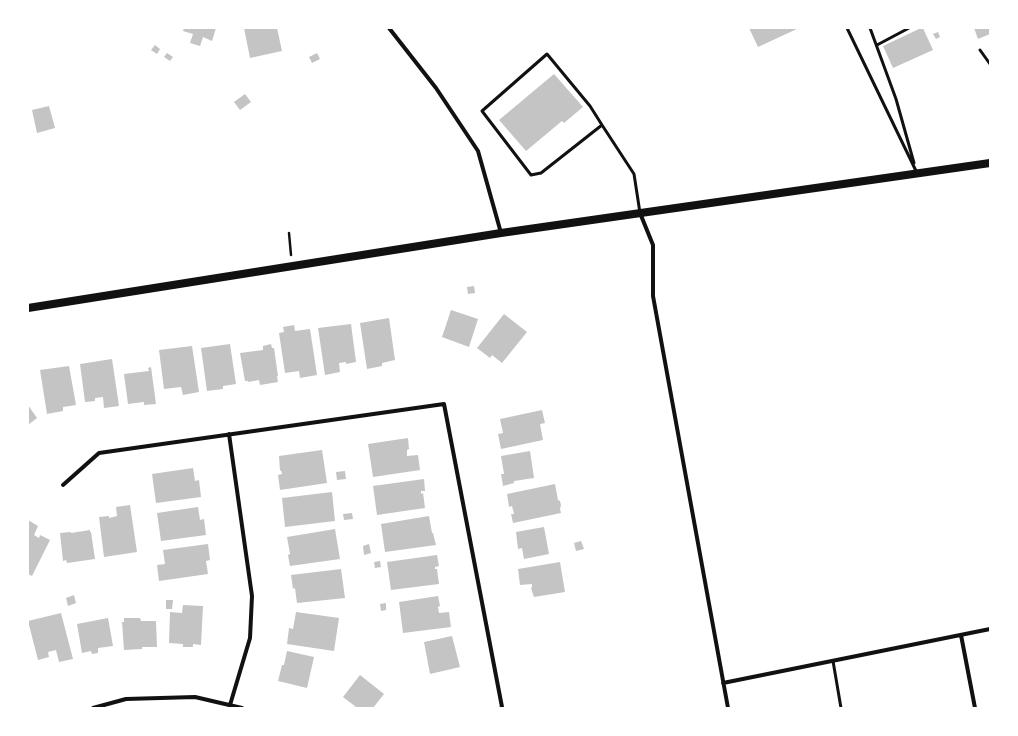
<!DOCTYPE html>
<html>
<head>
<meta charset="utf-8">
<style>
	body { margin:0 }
	#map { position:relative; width:1018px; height:736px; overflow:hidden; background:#fff; font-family:"Work Sans",sans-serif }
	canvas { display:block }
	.frame { position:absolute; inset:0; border:29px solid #fff; pointer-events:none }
</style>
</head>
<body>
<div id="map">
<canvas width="1018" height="736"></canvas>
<div class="frame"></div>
</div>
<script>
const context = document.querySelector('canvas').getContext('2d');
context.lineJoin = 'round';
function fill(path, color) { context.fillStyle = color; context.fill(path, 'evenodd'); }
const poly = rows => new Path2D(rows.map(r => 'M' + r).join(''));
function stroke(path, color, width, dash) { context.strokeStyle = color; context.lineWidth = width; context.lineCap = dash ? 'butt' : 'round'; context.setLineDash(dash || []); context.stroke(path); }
fill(poly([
	[184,28,216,28,212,41,203,37,200,46,190,43,193,34,183,31],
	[244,28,277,28,282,51,250,58],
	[749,28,799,28,758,47],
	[921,28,923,28,933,50,893,68,883,46],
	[974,28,990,28,990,34,978,39],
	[938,32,940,37,936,39,933,34],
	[155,45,160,49,157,54,151,50],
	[167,53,173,57,170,61,164,57],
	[317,53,320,59,312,63,309,57],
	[554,74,583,107,564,123,562,121,526,151,499,120],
	[245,94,251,102,240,110,234,102],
	[49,106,55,128,37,133,32,110],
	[474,286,475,293,468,294,467,287],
	[451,310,478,319,469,347,442,337],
	[504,314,527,332,502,363,492,355,490,358,477,348],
	[389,318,395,360,382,363,382,366,367,369,360,323],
	[351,324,356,362,346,364,346,362,339,363,340,372,325,375,318,328],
	[294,325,295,331,310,329,317,375,300,378,299,371,285,373,279,333,284,332,283,327],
	[230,344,236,384,223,386,223,389,207,391,201,348],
	[271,344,272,348,274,348,278,376,277,376,278,382,260,385,259,380,248,382,248,381,245,381,240,353,263,350,263,346],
	[192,346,199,392,183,395,181,387,164,389,159,350],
	[112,359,119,406,104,408,103,397,95,398,95,401,85,402,80,364],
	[69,366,76,405,63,407,63,411,47,414,40,370],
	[151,367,156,404,144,405,144,402,128,404,124,374,149,371,148,368],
	[28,405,37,418,28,425],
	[542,410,545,423,540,424,543,440,501,449,498,434,503,433,500,419],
	[408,438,409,449,407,450,407,456,418,455,420,470,373,477,368,444],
	[322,450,327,483,280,490,278,475,282,474,281,470,280,471,279,456],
	[530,451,534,478,514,481,514,483,503,486,501,474,504,474,501,456],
	[193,468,195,481,199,480,201,497,156,503,152,474],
	[345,471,346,479,337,480,336,472],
	[424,479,425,491,421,491,421,494,423,493,425,508,377,515,373,486],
	[555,484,558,500,560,501,561,505,560,509,561,513,513,523,511,514,514,514,512,506,509,507,507,494],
	[332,492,335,521,285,527,282,498],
	[130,505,137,552,104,557,99,517,109,516,109,518,117,516,116,507],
	[198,507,200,520,204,519,206,535,161,541,157,513],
	[352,513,353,519,344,520,343,514],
	[429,516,432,533,433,533,436,545,385,552,381,524],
	[28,520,38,526,34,535,39,538,40,535,50,540,32,576,28,574],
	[544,527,549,554,524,559,522,548,518,549,516,532],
	[335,529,340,559,290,566,288,555,290,554,287,537],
	[90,530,90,532,91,532,95,559,67,563,66,560,63,561,60,533,71,532,71,533],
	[581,541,584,549,576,551,574,543],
	[208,544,210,560,206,561,208,574,159,581,157,565,165,564,163,550],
	[369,544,371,553,364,555,363,546],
	[437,555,439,566,435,567,435,569,437,569,439,584,391,590,387,562],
	[380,561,381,567,375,568,374,562],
	[560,562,565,592,534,597,531,588,532,587,532,584,520,585,518,569],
	[341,569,345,598,297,603,295,588,293,589,291,575],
	[74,595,76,603,68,606,66,598],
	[438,596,440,606,438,607,439,613,449,612,451,627,403,633,399,602],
	[166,600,173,600,172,609,166,609],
	[386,603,386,610,381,611,380,604],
	[183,605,203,606,201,645,193,644,193,647,183,647,183,644,169,643,170,612,182,613],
	[296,612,339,618,334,651,287,644,289,628,293,629],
	[61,613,73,659,59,662,56,650,48,652,49,657,38,660,28,621],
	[108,618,113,646,98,648,98,653,92,654,91,651,82,653,77,624],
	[124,618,140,618,141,621,156,621,157,647,142,647,142,649,124,650,122,622,124,622],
	[452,636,460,667,430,674,424,642],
	[287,651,314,657,307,688,278,681,282,665,284,665],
	[360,675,384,694,373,708,355,708,356,707,343,697]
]), '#c4c4c4');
stroke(poly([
	[289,233,291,255]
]), '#111', 2.5);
stroke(poly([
	[847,28,917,173],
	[870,28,896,99,914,163],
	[877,45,909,28],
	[980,50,990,64],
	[602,125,541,173,531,175,482,111,547,54,590,106,602,125,634,174,640,213],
	[833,661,841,708]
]), '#111', 3);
stroke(poly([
	[389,28,436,88,478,151,501,233],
	[640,213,653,245,653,296,728,708],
	[229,434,252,596,250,638,230,705],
	[63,485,99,453,444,404,502,707,501,708],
	[961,635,975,708],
	[723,683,990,629],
	[93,708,126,699,195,697,242,708]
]), '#111', 4);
stroke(poly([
	[28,308,501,233,990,163]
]), '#111', 8);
</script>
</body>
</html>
